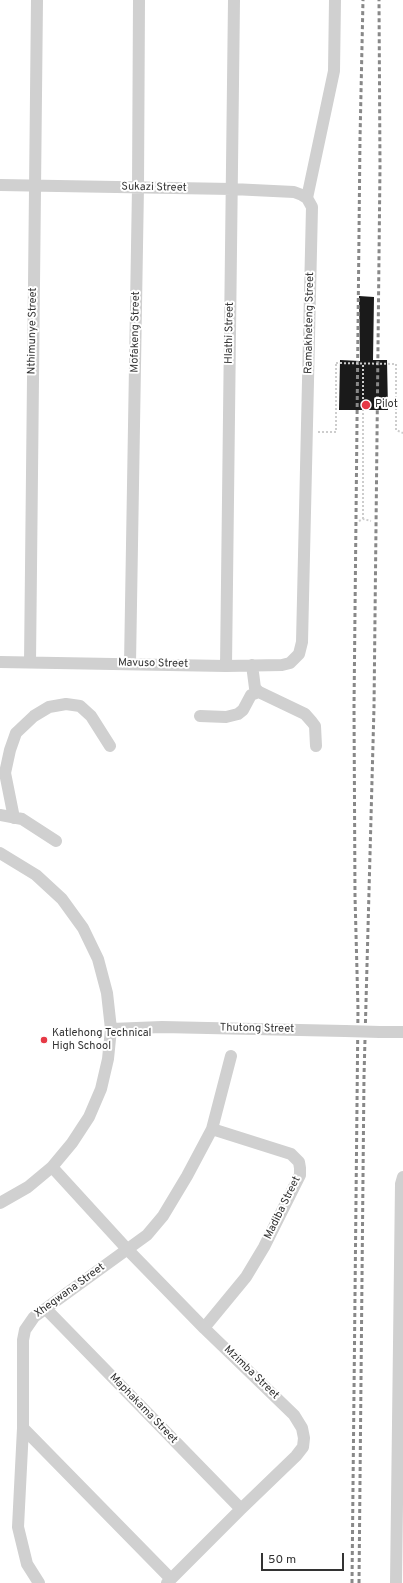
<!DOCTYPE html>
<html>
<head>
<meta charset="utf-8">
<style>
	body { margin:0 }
	#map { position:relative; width:403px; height:1583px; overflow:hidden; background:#fff; font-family:Overpass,sans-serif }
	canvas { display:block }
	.scale { position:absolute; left:261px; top:1553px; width:83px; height:18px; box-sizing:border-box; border:2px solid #333; border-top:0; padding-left:5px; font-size:12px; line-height:14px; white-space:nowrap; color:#333; -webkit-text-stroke:3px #fff; paint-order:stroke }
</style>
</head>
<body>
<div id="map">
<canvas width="403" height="1583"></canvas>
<div class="scale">50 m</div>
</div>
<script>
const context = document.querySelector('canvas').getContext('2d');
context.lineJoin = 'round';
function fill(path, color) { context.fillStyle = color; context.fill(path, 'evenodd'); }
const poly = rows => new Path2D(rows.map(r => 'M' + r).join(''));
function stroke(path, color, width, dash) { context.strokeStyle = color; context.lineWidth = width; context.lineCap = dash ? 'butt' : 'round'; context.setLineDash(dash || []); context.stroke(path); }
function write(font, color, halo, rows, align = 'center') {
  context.font = font + ' Overpass,sans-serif'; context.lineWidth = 4; context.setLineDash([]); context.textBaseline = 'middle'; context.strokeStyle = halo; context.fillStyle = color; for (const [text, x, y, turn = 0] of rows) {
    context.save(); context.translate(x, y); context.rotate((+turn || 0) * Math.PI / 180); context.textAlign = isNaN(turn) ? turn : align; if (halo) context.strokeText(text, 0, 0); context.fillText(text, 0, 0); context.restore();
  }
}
fill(poly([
	[359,296,374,297,373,360,387,360,388,410,339,410,340,360,360,361]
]), '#1a1a1a');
stroke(poly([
	[396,364,396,430,403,433],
	[318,432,336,432,336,363],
	[363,519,363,363],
	[359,521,363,519,371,521]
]), '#cdcdcd', 2, [2, 2]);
stroke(poly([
	[0,185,232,189,294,192,302,195,307,198,312,207,302,642,299,654,290,663,282,665,226,666,0,662],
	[307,198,334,71,335,0],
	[30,662,37,0],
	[130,664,138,187,139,0],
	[252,665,255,688,259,692,305,714,312,722,315,726,316,746],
	[226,666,234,0],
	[200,716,226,717,238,714,243,710,251,695,259,692],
	[0,815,22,819,56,841],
	[14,818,5,773,10,750,16,733,34,716,49,707,66,704,80,706,91,716,110,746],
	[0,853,36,875,62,899,83,928,98,959,107,993,111,1029,108,1059,101,1089,89,1117,72,1143,52,1167,28,1187,0,1203],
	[111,1029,162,1027,345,1031],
	[380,1032,403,1032],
	[52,1167,127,1249,204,1328,294,1415,302,1428,304,1438,303,1447,296,1456,241,1509,167,1583],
	[46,1309,241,1509],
	[204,1328,246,1277,264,1247,300,1175,300,1168,299,1162,291,1154,212,1129],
	[23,1428,171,1579],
	[39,1583,27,1564,18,1527,23,1428,23,1340,25,1330,34,1317,147,1235,163,1216,187,1176,212,1129,231,1056],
	[396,1583,401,1184,403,1177]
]), '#d0d0d0', 12);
stroke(poly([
	[352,1583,358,1009,355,896,354,707,360,139,363,0],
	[359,1583,364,1076,374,707,380,166,379,0]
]), '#888', 3, [4, 3]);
stroke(poly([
	[336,363,396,364]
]), '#cdcdcd', 2, [2, 2]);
stroke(poly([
	[345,1031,380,1032]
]), '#d0d0d0', 12);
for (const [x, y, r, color] of [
	[366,405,5,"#e63946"],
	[44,1040,4,"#e63946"]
]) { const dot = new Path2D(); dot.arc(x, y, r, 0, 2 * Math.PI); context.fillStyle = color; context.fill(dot); stroke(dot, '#fff', 1.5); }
write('11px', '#333', '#fff', [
	["Sukazi Street",154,188,1],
	["Ramakheteng Street",310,323,-89],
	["Nthimunye Street",33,331,-89],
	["Mofakeng Street",136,332,-89],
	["Hlathi Street",230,333,-89],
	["Mavuso Street",153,664,1],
	["Thutong Street",257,1029,1],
	["Madiba Street",283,1208,-64],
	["Xhegwana Street",70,1291,-36],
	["Mzimba Street",251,1373,44],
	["Maphakama Street",143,1409,46]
]);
write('11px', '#333', '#fff', [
	["Pilot",375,405],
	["Katlehong Technical",52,1034],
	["High School",52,1047]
], 'left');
</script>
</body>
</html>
